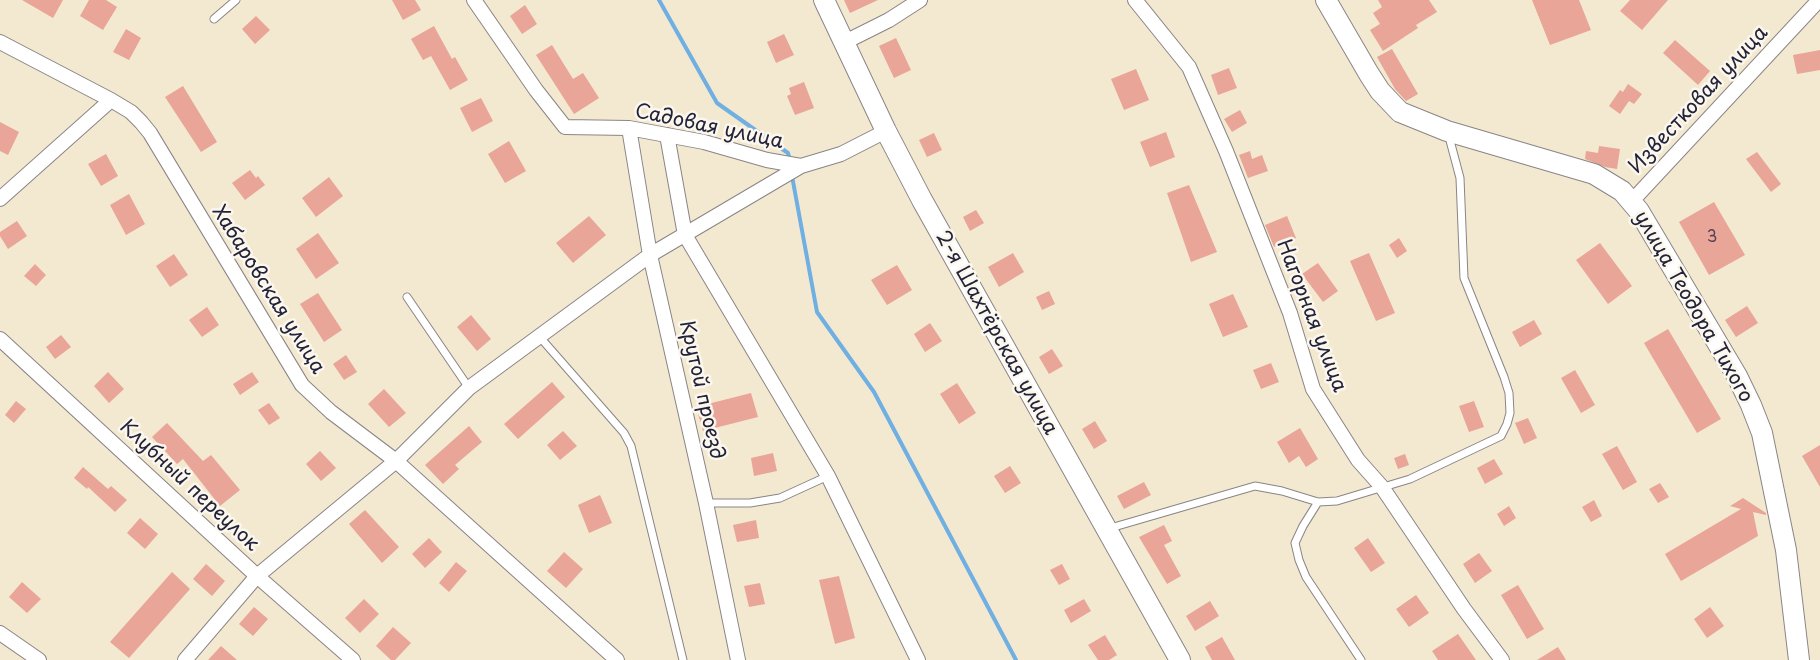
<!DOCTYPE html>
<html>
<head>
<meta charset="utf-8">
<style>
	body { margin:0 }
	canvas { display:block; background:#f3e8d0 }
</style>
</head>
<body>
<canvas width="1820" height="660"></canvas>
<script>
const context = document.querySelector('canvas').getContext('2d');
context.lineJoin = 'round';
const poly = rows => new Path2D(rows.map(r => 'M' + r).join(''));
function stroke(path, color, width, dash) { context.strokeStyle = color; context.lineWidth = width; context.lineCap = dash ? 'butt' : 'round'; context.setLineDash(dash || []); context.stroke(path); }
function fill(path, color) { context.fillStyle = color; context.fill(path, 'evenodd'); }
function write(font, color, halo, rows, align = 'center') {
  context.font = font + ' "Playpen Sans",sans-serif'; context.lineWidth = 5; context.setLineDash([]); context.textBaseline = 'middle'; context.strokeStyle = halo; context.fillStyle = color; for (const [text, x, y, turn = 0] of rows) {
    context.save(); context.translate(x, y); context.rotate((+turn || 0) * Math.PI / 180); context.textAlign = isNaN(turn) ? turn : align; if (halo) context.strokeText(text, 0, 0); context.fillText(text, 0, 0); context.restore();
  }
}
stroke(poly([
	[659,0,717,103,788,153,790,160],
	[792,176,817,312,874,392,1016,660]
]), '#6fafe2', 4);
fill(poly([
	[22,0,63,0,53,18],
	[89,0,106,0,117,7,103,30,80,16],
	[392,0,415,0,421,10,403,20],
	[844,0,878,0,850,13],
	[1378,0,1429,0,1437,12,1416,25,1418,28,1383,51,1370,30,1380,24,1373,13,1382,7],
	[1532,0,1579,0,1591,30,1550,45],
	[1630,0,1668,0,1642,30,1620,11],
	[525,5,537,24,522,34,510,16],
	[256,16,270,30,255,44,242,29],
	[434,26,452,59,455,57,468,80,450,90,431,56,423,60,411,39],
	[126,29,141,38,129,60,113,52],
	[784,34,794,55,776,63,767,42],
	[896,38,911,70,894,78,879,46],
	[1675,40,1710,71,1698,85,1663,53],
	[552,45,573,79,583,73,599,98,574,114,536,55],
	[1392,49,1418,94,1406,101,1395,89,1377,57],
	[1820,50,1820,70,1797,74,1793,55],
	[1229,68,1237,88,1218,95,1211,75],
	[1136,69,1149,100,1124,110,1111,79],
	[804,82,814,108,795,115,787,96,791,94,789,88],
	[1628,84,1642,94,1634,104,1629,101,1620,114,1609,106,1620,90,1623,92],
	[183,86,217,142,201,152,165,97],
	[481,98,493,121,472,132,460,108],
	[1240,110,1247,123,1232,132,1224,119],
	[0,122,19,132,8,155,0,151],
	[1166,132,1175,157,1150,167,1140,142],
	[934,133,942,150,927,157,919,140],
	[509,141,526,171,505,183,488,154],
	[1599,146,1620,149,1617,169,1605,167,1585,159,1586,151,1598,153],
	[1250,151,1252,159,1262,155,1268,171,1248,178,1239,155],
	[1757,152,1781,184,1771,192,1746,159],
	[106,154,118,176,101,186,88,164],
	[250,170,256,178,258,176,265,185,245,200,232,183],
	[329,177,343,196,316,217,302,198],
	[1189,185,1217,252,1191,262,1167,193],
	[129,194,145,224,126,235,110,205],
	[1714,202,1745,255,1709,275,1679,222],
	[976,210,984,223,970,231,963,217],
	[589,216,606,235,573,263,556,243],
	[1287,216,1296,238,1274,247,1265,225],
	[17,221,27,236,8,249,0,236,0,232],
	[318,233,339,263,316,279,296,249],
	[1399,238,1407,251,1397,258,1389,245],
	[1600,243,1632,286,1608,304,1576,260],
	[1013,253,1024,272,999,287,988,267],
	[1369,253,1395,313,1376,321,1350,261],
	[174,254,188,275,170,287,156,266],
	[1318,263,1338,291,1323,302,1302,274],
	[35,264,46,275,36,286,24,276],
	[897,265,912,290,887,305,871,280],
	[1049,291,1055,304,1042,310,1036,297],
	[318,293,342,330,324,342,300,304],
	[1233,294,1248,327,1223,337,1209,304],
	[1747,306,1758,323,1736,337,1725,320],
	[207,307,219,325,202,337,189,320],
	[471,315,491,339,477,351,457,327],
	[1534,320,1542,334,1520,347,1512,332],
	[930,323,942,341,925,352,914,334],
	[1668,329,1721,419,1697,433,1644,343],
	[61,335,71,347,55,359,46,347],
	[1052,349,1063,366,1049,374,1039,357],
	[346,355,357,372,344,380,333,364],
	[1271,363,1279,382,1261,389,1253,370],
	[1575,370,1595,405,1581,413,1561,378],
	[108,372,124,389,109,403,94,386],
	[252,372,259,382,240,395,233,384],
	[552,382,565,397,518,439,504,424],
	[957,383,976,413,959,424,940,394],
	[384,389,406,413,389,427,368,404],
	[751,393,758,417,703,431,696,407],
	[16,401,26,409,14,423,5,415],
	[1474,401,1484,427,1469,432,1459,406],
	[269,403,280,418,269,425,258,410],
	[1528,418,1537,438,1524,444,1515,423],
	[1095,421,1107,441,1094,449,1082,429],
	[167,423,203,461,211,455,240,490,220,506,183,459,177,464,152,437],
	[469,426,482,442,455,465,459,469,443,484,425,465],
	[1300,428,1318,459,1306,467,1299,456,1289,463,1277,442],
	[563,431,577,446,560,460,547,445],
	[1820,445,1820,487,1802,456],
	[1617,446,1637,482,1623,490,1602,454],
	[320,451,336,468,321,481,306,464],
	[773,453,777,471,754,476,751,458],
	[1405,454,1409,465,1398,469,1394,458],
	[1494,459,1503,474,1485,484,1477,468],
	[1010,466,1021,483,1005,493,994,476],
	[83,467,108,489,111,486,127,500,115,512,88,487,87,489,74,478],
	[1144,482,1151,495,1124,509,1117,496],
	[1660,483,1669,497,1658,503,1649,489],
	[600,495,612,523,589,533,578,505],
	[1743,498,1766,513,1766,515,1753,512,1758,536,1681,581,1665,554,1741,509,1730,506],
	[1594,500,1602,516,1591,522,1582,507],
	[1509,506,1516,518,1504,526,1497,514],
	[365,510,399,547,382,563,349,524],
	[140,518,158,534,145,549,127,533],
	[756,520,759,538,737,542,733,525],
	[1164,525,1172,541,1164,545,1181,576,1167,584,1139,537],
	[429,538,442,552,425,568,412,554],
	[1368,538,1385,563,1371,572,1354,548],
	[564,552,583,569,566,588,547,571],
	[1479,553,1492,571,1475,583,1463,564],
	[456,562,467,571,449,592,439,583],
	[206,564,225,581,212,596,193,579],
	[1062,564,1070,579,1059,585,1050,570],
	[172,572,190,589,129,658,110,642],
	[839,576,855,638,835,644,819,580],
	[22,582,41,599,27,613,9,597],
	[760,583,765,604,749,607,744,586],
	[1518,585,1544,629,1527,639,1501,595],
	[1416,595,1429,613,1409,627,1396,609],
	[364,599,379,614,360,633,345,618],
	[1084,599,1091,611,1071,623,1064,610],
	[1210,601,1219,616,1195,631,1186,616],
	[254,607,268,619,253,636,239,624],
	[1710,607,1724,626,1707,638,1694,619],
	[393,627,411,643,395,660,391,660,376,646],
	[1458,634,1476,660,1438,660,1432,651],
	[1105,635,1117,655,1109,660,1098,660,1088,645],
	[1222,637,1235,660,1212,660,1205,647],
	[221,646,237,660,208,660],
	[1558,647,1566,660,1537,660]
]), '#e9a598');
const lane = poly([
	[214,19,236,0],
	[407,297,469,388],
	[538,335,624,433,631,446,683,660],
	[1318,502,1303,526,1295,543,1299,560,1306,577,1361,660],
	[706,503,750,503,780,498,828,476],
	[1107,529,1255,486,1282,491,1318,502,1337,501,1410,479,1501,436,1507,424,1510,413,1509,393,1504,377,1464,278,1460,178,1448,133]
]);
const street = poly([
	[474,0,536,90,565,127,629,128,704,142,767,160,801,166,841,154,886,131],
	[1135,0,1189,67,1226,151,1290,313,1313,389,1358,460,1382,487,1464,609,1502,660],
	[0,42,111,100,131,112,141,122,150,133,302,385,331,412,396,461,617,660],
	[843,43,889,20,920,0],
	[629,128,650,255,706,503,738,660],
	[667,135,685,235,828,476,918,660],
	[0,199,111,100],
	[1632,201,1819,0],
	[0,339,257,576,353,660],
	[0,633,39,660],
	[185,660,257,576,396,461,469,388,650,255,801,166]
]);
const secondary = poly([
	[824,0,886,131,922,200,1180,660],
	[1326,0,1369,74,1380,91,1400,112,1447,131,1594,174,1622,191,1639,211,1737,376,1751,405,1762,433,1786,550,1799,660]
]);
stroke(lane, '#8a8586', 9);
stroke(street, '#8a8586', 16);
stroke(secondary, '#8a8586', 22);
stroke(lane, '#fff', 7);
stroke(street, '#fff', 14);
stroke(secondary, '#fff', 20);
write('16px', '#544352', null, [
	["3",1712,238]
]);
write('20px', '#22223b', '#fbf7ec', [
	["Известковая улица",1699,100,-47],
	["Садовая улица",709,127,12],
	["Хабаровская улица",268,290,58],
	["улица Теодора Тихого",1693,307,60],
	["Нагорная улица",1311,316,69],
	["2-я Шахтёрская улица",996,333,61],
	["Крутой проезд",701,390,77],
	["Клубный переулок",189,486,43]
]);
</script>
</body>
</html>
